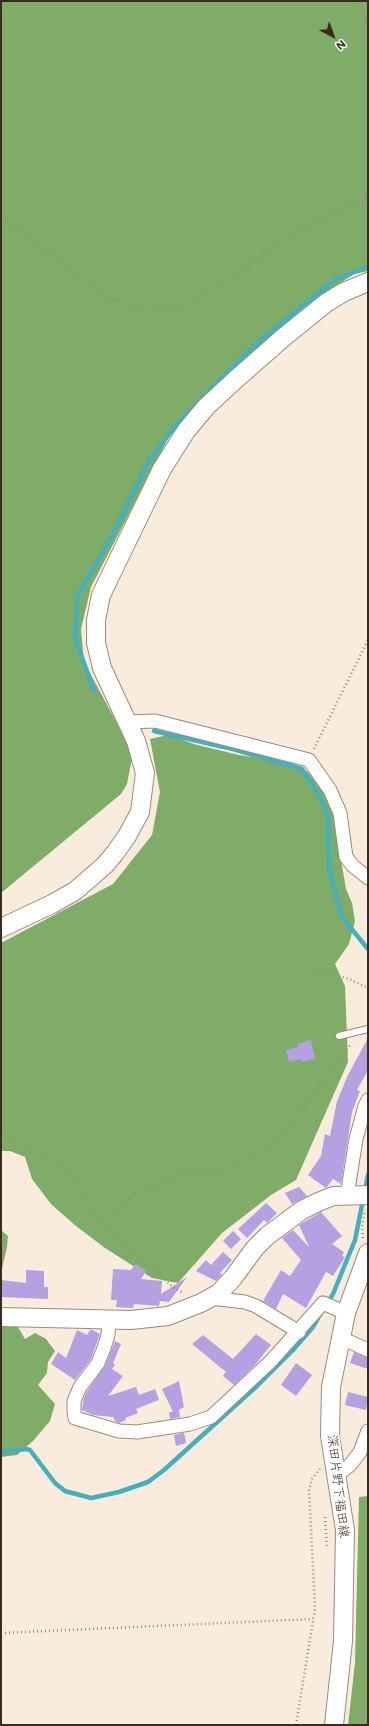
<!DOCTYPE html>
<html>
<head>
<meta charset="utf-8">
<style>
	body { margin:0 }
	#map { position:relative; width:369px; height:1726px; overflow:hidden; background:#f9ecdc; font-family:Mali,sans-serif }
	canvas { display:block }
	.frame { position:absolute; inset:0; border:2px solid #3b2a1e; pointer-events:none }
	.north { position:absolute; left:313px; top:16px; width:40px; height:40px; -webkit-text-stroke:3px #fff; paint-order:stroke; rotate:139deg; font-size:11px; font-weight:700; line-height:16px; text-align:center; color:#3b2a1e }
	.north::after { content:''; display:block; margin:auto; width:14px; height:18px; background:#3b2a1e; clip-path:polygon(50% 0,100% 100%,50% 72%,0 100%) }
</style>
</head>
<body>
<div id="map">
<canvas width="369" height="1726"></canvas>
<div class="frame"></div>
<div class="north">N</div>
</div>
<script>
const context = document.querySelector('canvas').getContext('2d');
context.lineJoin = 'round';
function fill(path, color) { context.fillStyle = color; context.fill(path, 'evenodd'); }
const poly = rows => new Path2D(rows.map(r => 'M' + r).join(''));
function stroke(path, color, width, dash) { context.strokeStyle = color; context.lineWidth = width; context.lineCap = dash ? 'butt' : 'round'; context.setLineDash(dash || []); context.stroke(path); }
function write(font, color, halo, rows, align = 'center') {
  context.font = font + ' Mali,"Klee One",sans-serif'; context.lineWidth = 4; context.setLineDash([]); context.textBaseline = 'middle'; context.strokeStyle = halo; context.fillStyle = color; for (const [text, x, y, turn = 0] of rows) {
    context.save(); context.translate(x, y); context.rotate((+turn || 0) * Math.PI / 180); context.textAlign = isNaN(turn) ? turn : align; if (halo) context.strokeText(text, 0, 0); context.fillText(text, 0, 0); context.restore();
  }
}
fill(poly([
	[1,1,368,1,368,271,354,274,303,308,216,387,169,437,91,587,81,629,84,662,133,753,127,784,121,794,1,893],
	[168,735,197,745,239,755,291,763,308,772,323,792,333,813,346,889,352,903,355,921,349,944,335,964,345,986,348,1062,296,1180,271,1195,222,1233,178,1283,152,1278,105,1248,76,1226,51,1204,32,1179,25,1157,10,1151,1,1151,1,943,113,884,152,835,160,792,150,739],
	[1,1230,8,1236,7,1247,1,1273],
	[1,1324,16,1324,25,1339,35,1333,46,1339,55,1351,48,1362,47,1373,38,1385,55,1404,50,1421,33,1441,17,1455,1,1457],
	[368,1496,368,1725,348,1725,355,1663,359,1497]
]), '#7fac66');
stroke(poly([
	[94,691,75,638,78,595,113,534,150,459,176,425,251,348,336,279,368,267],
	[154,731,233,749,302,769,318,793,328,815,329,868,342,917,368,949],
	[365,1191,368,1175],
	[327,1304,333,1294,355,1240,363,1200],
	[1,1452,26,1449,30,1450,55,1483,65,1491,91,1498,119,1492,148,1482,164,1470,258,1385,293,1350,313,1327,321,1313]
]), '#42b0bf', 4.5);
fill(poly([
	[368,1038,368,1070,357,1090,360,1091,352,1112,341,1184,333,1179,326,1188,308,1175,321,1156,325,1134,330,1136,337,1101,348,1075],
	[311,1040,315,1059,302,1062,301,1059,289,1062,286,1050,298,1047,297,1044],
	[299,1187,307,1196,292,1204,285,1193],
	[266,1203,277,1213,267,1223,264,1220,247,1238,238,1229],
	[321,1212,342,1236,332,1244,344,1252,342,1256,345,1257,333,1276,326,1272,306,1308,283,1294,276,1309,263,1301,281,1270,290,1276,301,1260,282,1238,293,1230,309,1247,299,1225],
	[233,1231,241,1239,231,1249,223,1241],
	[223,1252,232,1260,220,1273,222,1275,216,1281,196,1271,206,1260,211,1265],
	[135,1264,146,1271,141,1279,162,1281,161,1294,187,1277,169,1302,160,1301,159,1306,134,1304,133,1308,116,1307,117,1300,111,1300,113,1269,131,1270],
	[26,1270,44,1271,44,1287,48,1287,48,1299,1,1297,1,1280,26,1283],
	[77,1330,87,1335,90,1330,92,1330,100,1334,91,1359,75,1380,51,1364,58,1352,66,1358],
	[256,1334,271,1345,254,1366,234,1385,223,1376,226,1372,192,1344,203,1335,233,1359],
	[115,1341,121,1344,113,1363,115,1365,112,1369,123,1376,108,1396,136,1387,139,1395,155,1389,159,1400,136,1409,138,1413,125,1418,126,1420,119,1423,115,1421,113,1417,93,1415,82,1410,83,1401,87,1391,105,1366],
	[354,1352,368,1358,368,1369,350,1363],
	[296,1363,312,1375,296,1396,281,1385],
	[179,1381,184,1407,177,1411,179,1410,180,1417,170,1419,169,1412,173,1412,162,1389],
	[348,1392,368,1397,366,1410,345,1405],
	[184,1433,186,1443,176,1446,174,1435]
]), '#b5a0e2');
const lane = poly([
	[339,1036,368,1029]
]);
const street = poly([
	[127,722,155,721,309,760,330,790,340,813,346,857,353,866,368,878],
	[347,1196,356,1139,365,1106,368,1100],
	[210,1298,245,1302,256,1306,299,1332],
	[109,1320,108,1335,104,1348,98,1363,80,1387,74,1401,74,1411,75,1418,119,1431,137,1432,190,1424,211,1417,271,1361,323,1303,346,1313],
	[341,1338,368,1350],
	[337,1475,350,1465,360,1452,368,1431]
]);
const secondary = poly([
	[1,928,52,904,75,891,105,865,115,853,127,836,140,812,145,773,136,741,102,668,96,643,96,620,101,595,162,469,186,431,206,407,234,381,284,337,326,303,344,292,368,282],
	[1,1317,131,1320,168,1316,201,1303,219,1293,233,1278,255,1248,267,1236,302,1210,316,1203,333,1196,368,1195],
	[334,1725,343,1641,345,1530,330,1436,331,1387,346,1313,368,1253]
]);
stroke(lane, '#9a8b7d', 8);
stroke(street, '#9a8b7d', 15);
stroke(secondary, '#9a8b7d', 20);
stroke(poly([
	[349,1,364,16,368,24],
	[1,217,108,297,144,312,184,306,242,271,268,250,305,227,368,198],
	[314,749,368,640],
	[304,967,349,979,368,988],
	[1,1135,47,1157,64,1166,78,1182,88,1204,103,1224,128,1251,156,1271,174,1288,183,1293],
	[101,1222,134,1194,194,1169,212,1176,259,1153,280,1136,307,1103,351,1044],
	[363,1238,362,1227,365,1210],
	[325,1517,327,1548],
	[1,1633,313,1619],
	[296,1725,315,1609,309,1490,312,1479,320,1469]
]), '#9a8b7d', 2.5, [1, 3]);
stroke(lane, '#fff', 6);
stroke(street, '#fff', 13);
stroke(secondary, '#fff', 18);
write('13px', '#3b2a1e', '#fff', [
	["深田片野下福田線",338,1486,83]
]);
</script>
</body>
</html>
